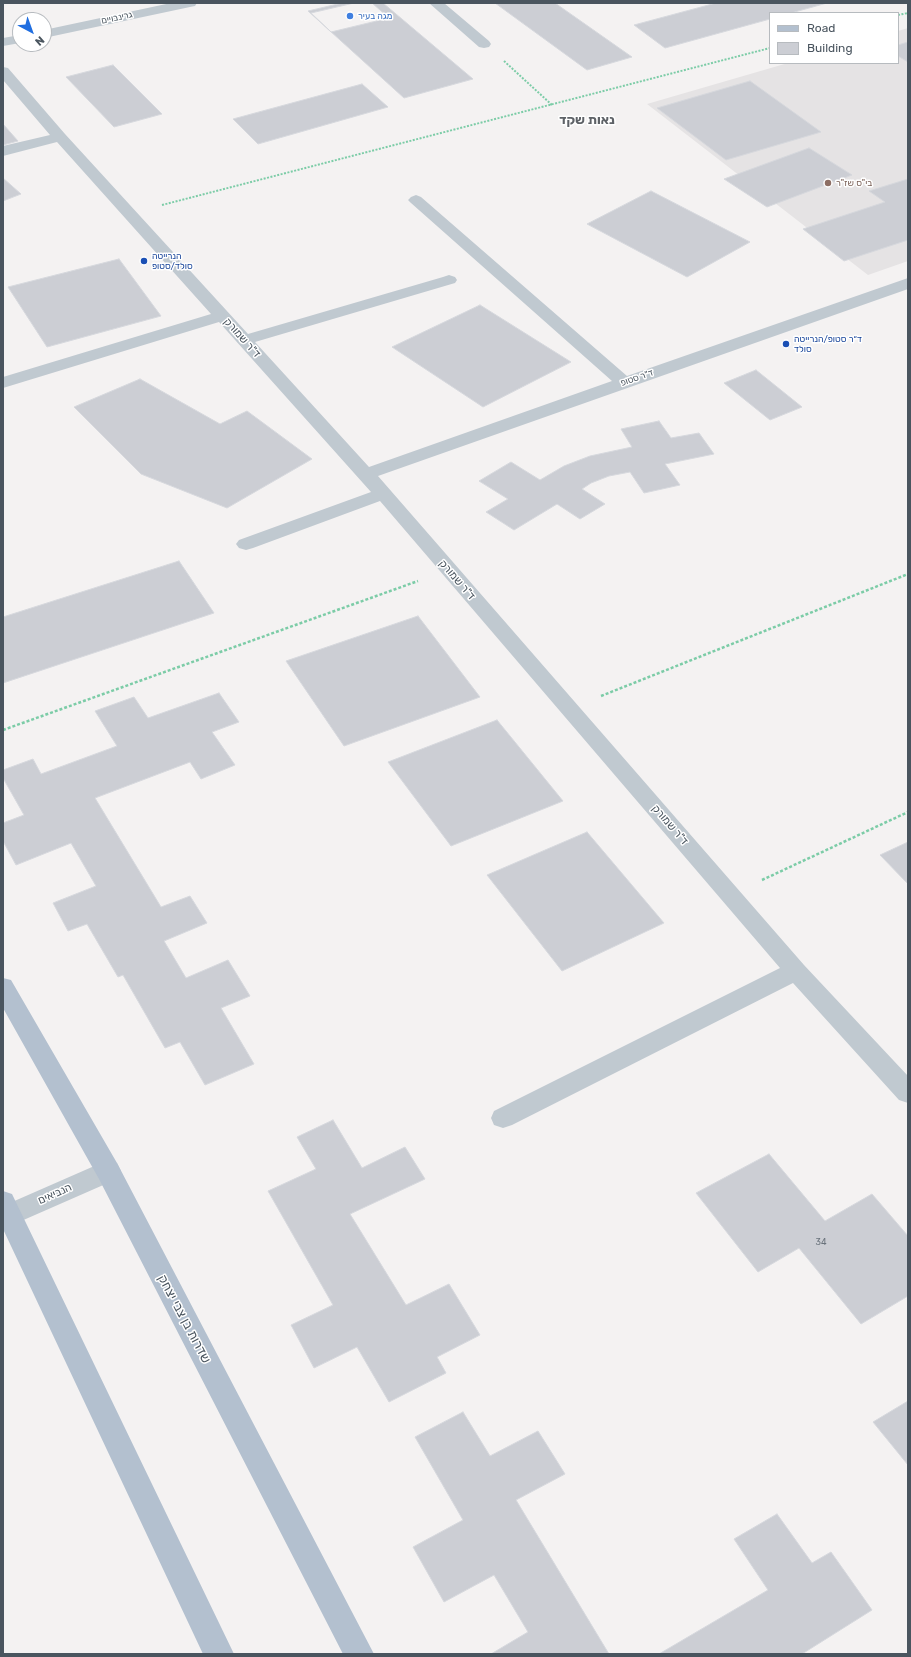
<!DOCTYPE html>
<html>
<head>
<meta charset="utf-8">
<style>
	body { margin:0 }
	#map { position:relative; width:911px; height:1657px; overflow:hidden; background:#f4f2f2; font-family:Rubik,sans-serif }
	canvas { display:block }
	.frame { position:absolute; inset:0; border:4px solid #4a555f; pointer-events:none }
	.legend { position:absolute; left:769px; top:12px; width:130px; height:52px; box-sizing:border-box; background:#fff; border:1px solid #b7bbbf; margin:0; padding:5px 7px; list-style:none; font-size:12px; color:#4a555f }
	.legend li { display:flex; align-items:center; gap:8px; height:20px }
	.legend b { width:20px; border:1px solid #b7bbbf }
	.north { position:absolute; left:12px; top:12px; width:40px; height:40px; box-sizing:border-box; background:#fff; border:1px solid #b7bbbf; border-radius:50%; rotate:139deg; font-size:11px; font-weight:700; line-height:16px; text-align:center; color:#4a555f }
	.north::after { content:''; display:block; margin:auto; width:14px; height:18px; background:#206ee0; clip-path:polygon(50% 0,100% 100%,50% 72%,0 100%) }
</style>
</head>
<body>
<div id="map">
<canvas width="911" height="1657"></canvas>
<div class="frame"></div>
<ul class="legend">
<li><b style="height:5px;background:#b3c0cf"></b>Road</li>
<li><b style="height:11px;background:#ccced4"></b>Building</li>
</ul>
<div class="north">N</div>
</div>
<script>
const context = document.querySelector('canvas').getContext('2d');
context.lineJoin = 'round';
function fill(path, color) { context.fillStyle = color; context.fill(path, 'evenodd'); }
const poly = rows => new Path2D(rows.map(r => 'M' + r).join(''));
function stroke(path, color, width, dash) { context.strokeStyle = color; context.lineWidth = width; context.lineCap = dash ? 'butt' : 'round'; context.setLineDash(dash || []); context.stroke(path); }
function write(font, color, halo, rows, align = 'center') {
  context.font = font + ' Rubik,Heebo,sans-serif'; context.lineWidth = 3; context.setLineDash([]); context.textBaseline = 'middle'; context.strokeStyle = halo; context.fillStyle = color; for (const [text, x, y, turn = 0] of rows) {
    context.save(); context.translate(x, y); context.rotate((+turn || 0) * Math.PI / 180); context.textAlign = isNaN(turn) ? turn : align; if (halo) context.strokeText(text, 0, 0); context.fillText(text, 0, 0); context.restore();
  }
}
fill(poly([
	[908,28,908,261,868,275,647,104,788,63,898,63,898,31]
]), '#e5e3e4');
const building = poly([
	[342,3,383,3,473,79,404,98,308,11,342,3],
	[354,3,372,3,389,18,331,32,311,13,354,3],
	[495,3,555,3,632,57,587,70,495,3],
	[716,3,827,3,791,13,770,13,770,19,665,48,634,25,716,3],
	[908,42,908,62,898,56,898,45,908,42],
	[113,65,162,114,114,127,66,77,113,65],
	[750,81,821,132,726,160,657,108,750,81],
	[362,84,388,107,258,144,233,119,362,84],
	[3,124,18,141,3,145,3,124],
	[809,148,852,175,767,207,724,179,809,148],
	[3,178,21,194,3,201,3,178],
	[908,179,908,240,844,261,803,229,885,202,869,191,908,179],
	[651,191,750,242,687,277,587,224,651,191],
	[119,259,161,316,47,347,8,287,119,259],
	[480,305,571,362,483,407,392,347,480,305],
	[756,370,802,407,770,420,724,383,756,370],
	[140,379,220,424,247,411,312,459,227,508,141,474,74,407,140,379],
	[659,421,671,438,699,433,714,454,665,464,680,485,644,493,630,472,609,476,591,483,582,489,605,504,580,519,557,504,514,530,486,512,508,499,479,481,511,462,540,480,564,466,590,456,632,447,621,429,659,421],
	[179,561,214,613,3,683,3,617,179,561],
	[418,616,480,697,344,746,286,661,418,616],
	[219,693,239,722,212,732,235,765,201,779,190,762,95,798,161,907,190,896,207,923,164,941,186,978,228,960,250,996,221,1008,254,1064,205,1085,180,1042,165,1048,123,975,118,977,87,924,68,931,53,903,96,886,71,843,16,865,3,841,3,823,24,815,3,778,3,770,33,759,41,774,117,746,95,711,134,697,148,718,219,693],
	[497,720,563,801,451,846,388,762,497,720],
	[587,832,664,923,562,971,487,875,587,832],
	[908,842,908,884,880,855,908,842],
	[333,1120,362,1168,405,1147,425,1179,350,1214,406,1305,449,1284,480,1335,437,1357,446,1373,389,1402,357,1347,314,1368,291,1325,333,1305,268,1191,316,1169,297,1137,333,1120],
	[769,1154,825,1221,872,1194,908,1236,908,1296,861,1324,799,1248,758,1272,696,1193,769,1154],
	[908,1401,908,1465,873,1422,908,1401],
	[463,1412,490,1456,538,1431,565,1474,516,1500,609,1654,491,1654,528,1632,494,1575,444,1602,413,1547,463,1520,415,1437,463,1412],
	[777,1514,812,1563,831,1552,872,1610,802,1654,659,1654,768,1590,734,1539,777,1514]
]);
fill(building, '#ccced4');
stroke(building, '#d6d8dd', 1);
stroke(poly([
	[898,15,908,13],
	[504,61,552,105],
	[162,205,770,48]
]), '#7ccca7', 2, [2, 1.5]);
stroke(poly([
	[601,696,908,574],
	[3,730,418,581],
	[762,880,908,812]
]), '#7ccca7', 2.5, [3, 2]);
fill(poly([
	[171,3,197,3,195,6,190,7,44,38,44,30,171,3],
	[429,3,444,3,489,41,491,44,489,47,484,48,479,47,429,3],
	[20,35,20,43,3,46,3,38,20,35],
	[3,67,8,68,65,134,248,334,443,277,449,275,455,277,457,280,455,283,255,342,369,467,612,381,411,203,408,200,411,197,416,195,421,197,627,376,908,278,908,289,378,476,804,965,908,1076,908,1103,899,1100,793,983,512,1125,503,1128,494,1125,491,1118,494,1111,780,968,380,501,253,548,246,550,239,548,236,544,239,540,371,492,219,322,3,388,3,377,211,314,57,142,3,156,3,146,50,135,3,80,3,67],
	[108,1160,117,1163,121,1171,117,1179,3,1229,3,1206,108,1160]
]), '#c0c9d0');
fill(poly([
	[3,978,11,980,117,1163,374,1654,343,1654,99,1179,3,1008,3,978],
	[3,1191,12,1194,234,1654,203,1654,3,1229,3,1191]
]), '#b3c0cf');
for (const [x, y, r, color] of [
	[350,16,4,"#3f7fe0"],
	[828,183,4,"#8d6e63"],
	[144,261,4,"#1a4fb4"],
	[786,344,4,"#1a4fb4"]
]) { const dot = new Path2D(); dot.arc(x, y, r, 0, 2 * Math.PI); context.fillStyle = color; context.fill(dot); stroke(dot, '#fff', 1.5); }
write('9px', '#366cbe', '#fff', [
	["מגה בעיר",358,16]
], 'left');
write('9px', '#4a555f', '#fff', [
	["גרינבויים",117,18,-12],
	["ד\"ר סטופ",637,378,-19]
]);
write('9px', '#785e54', '#fff', [
	["בי\"ס שז\"ר",836,183]
], 'left');
write('9px', '#164399', '#fff', [
	["הנרייטה",152,256],
	["סולד/סטופ",152,266],
	["ד״ר סטופ/הנרייטה",794,339],
	["סולד",794,349]
], 'left');
write('9px', '#6a737c', null, [
	["34",821,1242]
]);
write('11px', '#4a555f', '#fff', [
	["ד\"ר שמורק",242,338,48],
	["ד\"ר שמורק",457,580,49],
	["ד\"ר שמורק",670,825,49],
	["הנביאים",55,1194,-24]
]);
write('bold 13px', '#5e6267', '#fff', [
	["נאות שקד",587,120]
]);
write('13px', '#4a555f', '#fff', [
	["שדרות בן צבי יצחק",184,1319,62]
]);
</script>
</body>
</html>
